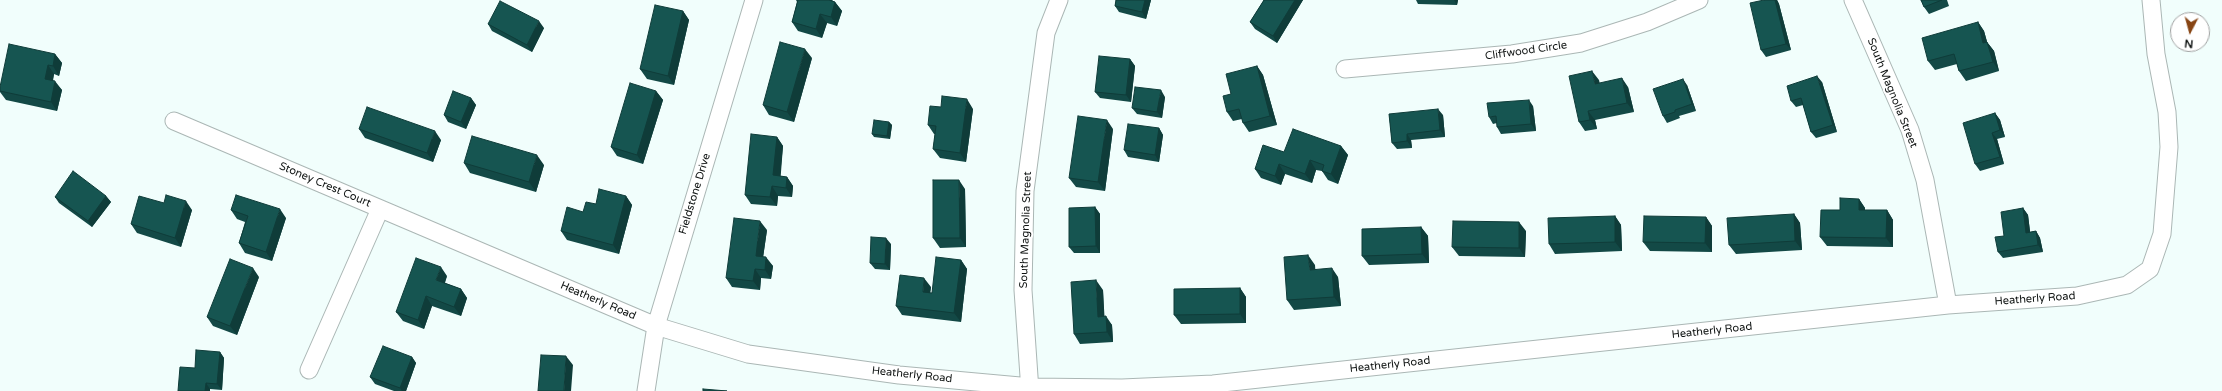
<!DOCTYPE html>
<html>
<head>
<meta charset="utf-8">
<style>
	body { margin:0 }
	#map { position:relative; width:2222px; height:391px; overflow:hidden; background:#f1fefc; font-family:"Varela Round",sans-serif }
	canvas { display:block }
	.north { position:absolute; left:2170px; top:12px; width:40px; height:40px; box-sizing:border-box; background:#fff; border:1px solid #9fa0a0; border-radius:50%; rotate:186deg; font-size:11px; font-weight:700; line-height:16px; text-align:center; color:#0e1211 }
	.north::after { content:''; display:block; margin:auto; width:14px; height:18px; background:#874514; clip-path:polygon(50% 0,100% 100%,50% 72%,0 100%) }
</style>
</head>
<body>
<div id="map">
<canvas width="2222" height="391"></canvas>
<div class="north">N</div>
</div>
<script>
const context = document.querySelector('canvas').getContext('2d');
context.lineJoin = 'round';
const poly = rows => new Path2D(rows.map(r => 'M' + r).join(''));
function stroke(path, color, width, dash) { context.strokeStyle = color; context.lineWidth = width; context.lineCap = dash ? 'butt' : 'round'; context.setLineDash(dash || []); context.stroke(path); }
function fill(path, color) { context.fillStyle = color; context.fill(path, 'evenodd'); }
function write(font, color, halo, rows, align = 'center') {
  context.font = font + ' "Varela Round",sans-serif'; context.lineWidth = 4; context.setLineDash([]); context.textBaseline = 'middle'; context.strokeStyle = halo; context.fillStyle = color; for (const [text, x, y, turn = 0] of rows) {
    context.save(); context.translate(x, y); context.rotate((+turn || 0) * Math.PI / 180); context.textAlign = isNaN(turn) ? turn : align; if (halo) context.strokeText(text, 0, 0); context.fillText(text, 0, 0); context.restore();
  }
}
const minor = poly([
	[1853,0,1910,130,1925,180,1948,305],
	[1345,69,1512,54,1581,43,1647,22,1699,0],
	[174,121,656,326,748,354,899,375,1031,387,1122,388,1213,384,1948,305,2077,296,2127,285,2150,269,2162,234,2169,147,2167,112,2156,54,2151,0],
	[309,370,380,209],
	[646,391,656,326,754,0],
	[1030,391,1023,290,1025,191,1046,33,1059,0]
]);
stroke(minor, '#abb7b5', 19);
stroke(minor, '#fff', 17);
fill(poly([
	[796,0,833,0,832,1,835,2,842,11,837,26,827,23,822,38,798,31,792,22,797,2],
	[1116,0,1151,0,1146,19,1119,12,1115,6],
	[1264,0,1303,0,1277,43,1255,29,1250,22],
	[1416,0,1458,0,1457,5,1418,4],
	[1764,0,1777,0,1779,4,1791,50,1766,57,1761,50],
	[1921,0,1947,0,1949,6,1929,14,1924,7],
	[683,11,689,20,674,85,647,79,640,69],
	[1978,22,1984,31,1987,42,1994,51,1999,71,1966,81,1959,71,1957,64,1935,70,1928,61],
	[488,24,544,28,532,52,492,31],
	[55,54,62,63,59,76,54,74,53,81,62,90,57,111,6,100,0,92,0,87],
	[812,58,794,122,769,115,763,105],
	[1130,59,1135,66,1131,102,1100,98,1095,92],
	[1257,66,1263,75,1277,125,1249,132,1243,123,1242,119,1233,121,1227,112,1231,94],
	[1599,80,1599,83,1628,87,1634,112,1595,120,1597,129,1585,131,1579,122],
	[1822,82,1837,132,1816,138,1811,132,1803,105,1796,107,1791,101],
	[1687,85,1696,111,1679,116,1680,118,1667,123,1663,116],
	[656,91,663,100,643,164,617,156,611,147],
	[1165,97,1162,118,1137,114,1132,108],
	[471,98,476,105,466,129,448,122,444,115],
	[1533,106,1536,131,1501,134,1497,127,1497,123,1493,124,1489,117],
	[941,107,973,109,966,162,940,158,933,149,935,134,934,134,928,125],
	[1995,113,2000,120,2005,137,1997,139,2004,164,1980,171,1975,164],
	[1389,114,1443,115,1445,137,1411,140,1412,148,1397,149,1392,143],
	[889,122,892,125,890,139,874,137,872,134],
	[1159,128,1163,135,1159,162,1128,157,1124,150],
	[359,129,441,140,433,162,365,138],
	[1113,129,1105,191,1076,187,1069,178],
	[777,137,783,146,780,176,787,177,793,186,792,197,778,196,777,206,751,204,745,195],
	[1341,146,1348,155,1338,184,1328,180,1322,171,1316,170,1312,183,1285,174,1281,185,1261,178,1255,169,1284,152],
	[464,163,544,165,536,192,470,173],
	[965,189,966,247,940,248,933,238],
	[106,196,111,202,92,227,59,203,55,197],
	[626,196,632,205,619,254,567,240,561,231,583,212,596,204],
	[1859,199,1865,208,1865,210,1887,210,1893,220,1893,247,1827,246,1820,237],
	[164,203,192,210,181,247,137,233,131,224],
	[1095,207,1100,214,1100,253,1074,253,1069,247],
	[2023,208,2028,215,2030,232,2036,231,2040,238,2043,252,2003,258,1998,252,2004,236],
	[231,210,286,218,272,261,245,253,239,243,245,222,237,219],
	[1794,214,1800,223,1802,250,1736,254,1729,245],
	[1615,216,1621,225,1622,251,1555,254,1549,244],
	[1706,217,1712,226,1712,252,1650,251,1643,242],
	[1421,227,1428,236,1429,263,1369,265,1362,256],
	[767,230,763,257,773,266,771,279,761,278,760,290,732,287,726,278],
	[1526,231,1525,257,1459,256,1452,247],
	[891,244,890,270,875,269,870,263],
	[961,260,967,269,961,322,902,315,896,306,931,287,930,293,932,293],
	[1315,265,1315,269,1338,277,1341,306,1294,310,1287,300],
	[447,276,445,283,461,289,467,298,461,316,432,306,424,329,403,321,396,312],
	[259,277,237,335,213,326,207,317],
	[1240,288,1246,297,1246,323,1181,324,1174,315],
	[1103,290,1104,316,1112,325,1113,342,1080,344,1074,334],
	[220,352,224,358,222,390,210,389,210,391,178,391,195,368],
	[412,357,416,363,406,391,394,391,375,384,370,377]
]), '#134946');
fill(poly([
	[1145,0,1151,0,1146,19,1142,12],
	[1295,0,1303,0,1277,43,1273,36],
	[1454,0,1458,0,1457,5],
	[1775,0,1777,0,1779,4,1791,50,1786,44],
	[835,2,842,11,837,26,831,17],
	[683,11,689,20,674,85,668,76],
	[820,14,827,23,822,38,816,29],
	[539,21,544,28,532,52,527,45],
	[1978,22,1984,31,1990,52,1983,43],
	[1987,42,1994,51,1999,71,1993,62],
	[805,49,812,58,794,122,787,112],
	[55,54,62,63,59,76,53,66],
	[1130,59,1135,66,1131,102,1126,95],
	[48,65,54,74,51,88,45,79],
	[1257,66,1263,75,1277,125,1270,116],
	[1592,71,1599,80,1602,93,1595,84],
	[1817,76,1822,82,1837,132,1833,125],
	[1622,78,1628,87,1634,112,1627,103],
	[1683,79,1687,85,1696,111,1692,104],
	[55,81,62,90,57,111,51,102],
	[1161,90,1165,97,1162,118,1157,112],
	[656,91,663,100,643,164,637,155],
	[471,98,476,105,466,129,461,122],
	[967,99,973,109,966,162,960,153],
	[1529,100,1533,106,1536,131,1531,124],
	[1438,109,1443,115,1445,137,1440,130],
	[1588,111,1595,120,1597,129,1590,120],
	[1995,113,2000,120,2005,137,2000,130],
	[1107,120,1113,129,1105,191,1098,182],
	[889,122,892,125,890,139,887,136],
	[1159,128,1163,135,1159,162,1155,155],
	[435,131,441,140,433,162,427,153],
	[1992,133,1997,139,2004,164,2000,157],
	[1407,134,1411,140,1412,148,1407,141],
	[777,137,783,146,780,185,773,175],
	[1341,146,1348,155,1338,184,1331,174],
	[537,155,544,165,536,192,529,182],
	[1310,160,1316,170,1312,183,1305,174],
	[1279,164,1285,174,1281,185,1275,176],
	[787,177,793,186,792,197,786,188],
	[959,180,965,189,966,247,960,238],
	[772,186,778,196,777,206,770,197],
	[106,196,111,202,92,227,88,221],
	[626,196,632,205,619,254,613,245],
	[1859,199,1865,208,1865,219,1859,210],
	[186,201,192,210,181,247,175,238],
	[1095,207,1100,214,1100,253,1096,246],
	[2023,208,2028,215,2031,239,2026,233],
	[280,209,286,218,272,261,266,252],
	[1887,210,1893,220,1893,247,1886,238],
	[1794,214,1800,223,1802,250,1795,241],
	[1615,216,1621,225,1622,251,1615,242],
	[1706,217,1712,226,1712,252,1705,243],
	[760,221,767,230,762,265,756,256],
	[1519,222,1526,231,1525,257,1519,248],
	[1421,227,1428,236,1429,263,1422,254],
	[2036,231,2040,238,2043,252,2038,245],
	[886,238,891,244,890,270,885,264],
	[1308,255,1315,265,1316,279,1310,270],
	[766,257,773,266,771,279,765,270],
	[961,260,967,269,961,322,954,313],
	[441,267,447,276,442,289,436,280],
	[253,268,259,277,237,335,230,326],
	[1332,268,1338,277,1341,306,1334,297],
	[755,269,761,278,760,290,753,281],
	[924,278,931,287,929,301,923,292],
	[1096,280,1103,290,1105,326,1098,317],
	[1240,288,1246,297,1246,323,1240,314],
	[461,289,467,298,461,316,454,307],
	[426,296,432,306,424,329,418,320],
	[1106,316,1112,325,1113,342,1107,332],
	[220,352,224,358,222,390,217,384],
	[566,356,573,365,571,391,564,391],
	[412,357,416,363,406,391,402,391,400,388],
	[206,383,210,389,210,391,205,391]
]), '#0f3c39');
const building = poly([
	[798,0,829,0,835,2,831,17,820,14,816,29,792,22,798,0],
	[1116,0,1145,0,1142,12,1115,6,1116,0],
	[1264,0,1295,0,1273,36,1250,22,1264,0],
	[1764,0,1775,0,1786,44,1761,50,1750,3,1764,0],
	[1921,0,1942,0,1924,7,1921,0],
	[500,1,539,21,527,45,488,24,500,1],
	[655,5,683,11,668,76,640,69,655,5],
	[1978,22,1983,43,1987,42,1993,62,1959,71,1954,54,1928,61,1922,38,1978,22],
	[780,42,805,49,787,112,763,105,780,42],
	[9,44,55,54,53,66,48,65,45,79,55,81,51,102,0,91,0,87,9,44],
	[1099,56,1130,59,1126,95,1095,92,1099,56],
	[1257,66,1270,116,1243,123,1239,109,1227,112,1223,96,1231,94,1226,74,1257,66],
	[1592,71,1595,84,1622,78,1627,103,1588,111,1590,120,1579,122,1569,76,1592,71],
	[1817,76,1833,125,1811,132,1801,98,1791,101,1787,86,1817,76],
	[1683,79,1692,104,1675,110,1675,112,1663,116,1653,89,1683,79],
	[630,83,656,91,637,155,611,147,630,83],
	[1135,87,1161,90,1157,112,1132,108,1135,87],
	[453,91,471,98,461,122,444,115,453,91],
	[942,96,967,99,960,153,933,149,936,126,928,125,930,106,941,107,942,96],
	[1529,100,1531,124,1497,127,1496,116,1489,117,1487,103,1529,100],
	[367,107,435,131,427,153,359,129,367,107],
	[1438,109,1440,130,1407,134,1407,141,1392,143,1389,114,1438,109],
	[1995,113,2000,130,1992,133,2000,157,1975,164,1963,123,1995,113],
	[1078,116,1107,120,1098,182,1069,178,1078,116],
	[874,120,889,122,887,136,872,134,874,120],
	[1128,124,1159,128,1155,155,1124,150,1128,124],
	[1293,129,1341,146,1331,174,1322,171,1324,165,1310,160,1305,174,1279,164,1275,176,1255,169,1263,145,1284,152,1293,129],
	[751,134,777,137,773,175,787,177,786,188,772,186,770,197,745,195,751,134],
	[472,136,537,155,529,182,464,163,472,136],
	[73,171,106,196,88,221,55,197,73,171],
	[933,180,959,180,960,238,933,238,933,180],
	[599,189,626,196,613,245,561,231,567,207,583,212,586,202,596,204,599,189],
	[166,195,186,201,175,238,131,224,139,196,164,203,166,195],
	[236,195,280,209,266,252,239,243,248,216,231,210,236,195],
	[1840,198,1859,199,1859,210,1887,210,1886,238,1820,237,1821,210,1840,210,1840,198],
	[1095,207,1096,246,1069,247,1069,208,1095,207],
	[2023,208,2026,233,2036,231,2038,245,1998,252,1995,237,2004,236,2001,212,2023,208],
	[1794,214,1795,241,1729,245,1727,218,1794,214],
	[1615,216,1615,242,1549,244,1548,218,1615,216],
	[1644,216,1706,217,1705,243,1643,242,1644,216],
	[734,218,760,221,756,256,766,257,765,270,755,269,753,281,726,278,734,218],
	[1453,221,1519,222,1519,248,1452,247,1453,221],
	[1421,227,1422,254,1362,256,1362,229,1421,227],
	[871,237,886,238,885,264,870,263,871,237],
	[1308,255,1310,270,1332,268,1334,297,1287,300,1284,257,1308,255],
	[936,257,961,260,954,313,896,306,900,275,924,278,923,292,932,293,936,257],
	[416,258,441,267,436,280,461,289,454,307,426,296,418,320,396,312,416,258],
	[230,259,253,268,230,326,207,317,230,259],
	[1096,280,1098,317,1106,316,1107,332,1074,334,1071,282,1096,280],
	[1240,288,1240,314,1174,315,1174,289,1240,288],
	[383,346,412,357,400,388,370,377,383,346],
	[196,350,220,352,217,384,206,383,205,391,178,391,180,367,195,368,196,350],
	[541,355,566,356,564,391,538,391,541,355],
	[703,389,727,391,703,391,703,389]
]);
fill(building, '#165551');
stroke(building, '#0f3c39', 1);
write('11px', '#0e1211', '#fff', [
	["Cliffwood Circle",1526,51,-8],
	["South Magnolia Street",1892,93,68],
	["Stoney Crest Court",325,185,23],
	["Fieldstone Drive",695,194,-73],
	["South Magnolia Street",1026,230,-88],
	["Heatherly Road",2035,299,-4],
	["Heatherly Road",598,301,23],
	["Heatherly Road",1712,331,-6],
	["Heatherly Road",1390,365,-6],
	["Heatherly Road",912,375,6]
]);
</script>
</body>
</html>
